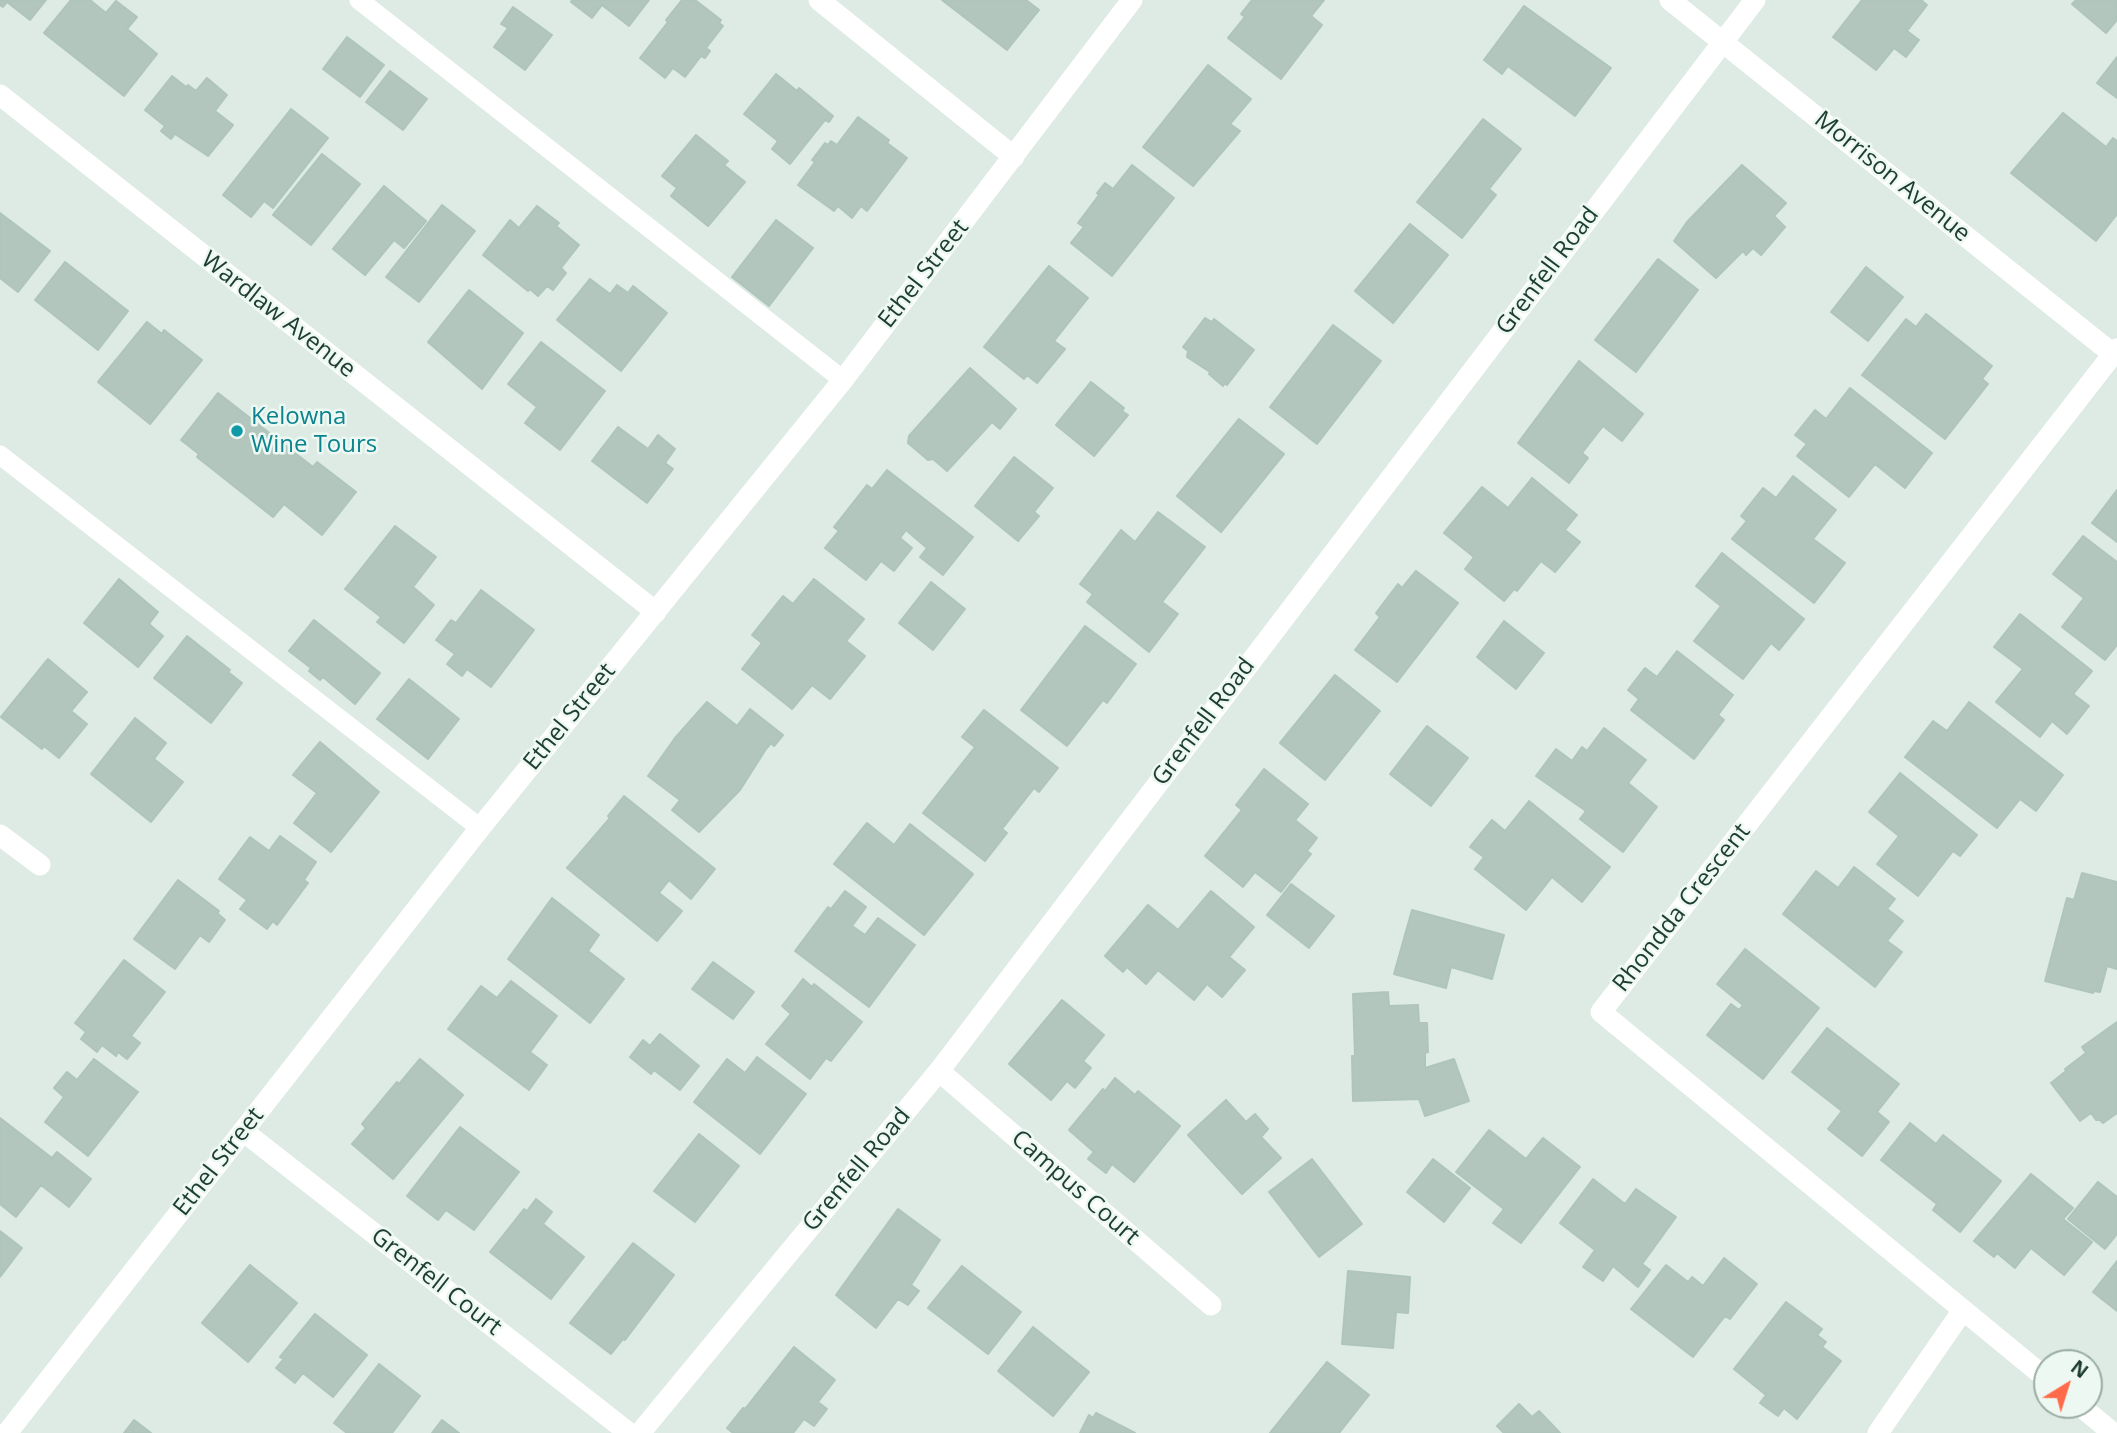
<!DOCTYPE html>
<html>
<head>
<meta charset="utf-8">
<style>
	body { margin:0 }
	#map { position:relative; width:2117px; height:1433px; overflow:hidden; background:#ddebe4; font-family:"Open Sans",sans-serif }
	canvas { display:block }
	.north { position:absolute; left:2033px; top:1349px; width:70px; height:70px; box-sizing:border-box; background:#eef8f2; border:2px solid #9aada5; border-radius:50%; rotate:38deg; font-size:19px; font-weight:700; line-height:28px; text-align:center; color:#1d3d32 }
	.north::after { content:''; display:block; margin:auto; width:24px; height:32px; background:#ff6b48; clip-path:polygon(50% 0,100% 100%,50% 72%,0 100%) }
</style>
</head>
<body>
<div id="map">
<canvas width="2117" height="1433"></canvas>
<div class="north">N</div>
</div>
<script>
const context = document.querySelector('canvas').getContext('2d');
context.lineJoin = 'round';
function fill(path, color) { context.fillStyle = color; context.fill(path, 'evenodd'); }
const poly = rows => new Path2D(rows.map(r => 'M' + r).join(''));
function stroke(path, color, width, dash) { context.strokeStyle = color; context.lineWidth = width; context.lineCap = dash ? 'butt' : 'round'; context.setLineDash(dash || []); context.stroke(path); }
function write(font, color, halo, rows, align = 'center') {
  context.font = font + ' "Open Sans",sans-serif'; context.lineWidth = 5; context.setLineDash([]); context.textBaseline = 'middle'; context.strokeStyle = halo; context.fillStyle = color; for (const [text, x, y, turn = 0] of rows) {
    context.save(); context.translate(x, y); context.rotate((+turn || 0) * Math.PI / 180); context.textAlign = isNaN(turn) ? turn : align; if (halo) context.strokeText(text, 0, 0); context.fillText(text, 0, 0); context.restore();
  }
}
const building = poly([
	[0,0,46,0,30,20,7,2,3,7,0,5,0,0],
	[71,0,90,0,106,13,116,1,137,17,127,29,157,54,124,96,44,33,71,0],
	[572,0,649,0,629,26,602,5,592,18,571,2,572,0],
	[682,0,695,0,721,20,719,23,723,26,706,48,710,51,705,58,701,56,685,77,673,68,665,78,640,58,668,22,666,20,682,0],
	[942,0,1026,0,1039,10,1007,50,942,0],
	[1252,0,1324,0,1311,16,1322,25,1281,79,1228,38,1245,17,1241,14,1252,0],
	[1862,0,1921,0,1927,5,1907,31,1919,40,1906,57,1894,48,1876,70,1833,37,1862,0],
	[2076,0,2116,0,2117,20,2106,33,2072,4,2076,0],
	[1524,6,1611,68,1575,116,1508,66,1502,74,1484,60,1524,6],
	[513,7,552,35,525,70,494,47,508,28,501,24,513,7],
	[347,37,384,65,360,97,323,69,347,37],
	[2117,57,2117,98,2097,83,2117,57],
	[1208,65,1251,99,1230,124,1240,131,1193,186,1143,147,1208,65],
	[390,71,427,99,403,130,366,102,390,71],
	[776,74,797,91,799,88,833,116,829,122,825,120,790,164,772,149,778,141,744,114,776,74],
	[172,76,186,87,188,85,196,91,207,78,227,95,215,111,233,125,208,156,175,134,171,139,161,131,165,126,145,110,172,76],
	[291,109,328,138,273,208,264,201,251,217,223,195,291,109],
	[2063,113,2106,147,2113,138,2117,141,2117,214,2096,241,2011,173,2063,113],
	[858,117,889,140,887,143,907,158,867,211,861,206,852,218,838,206,834,211,798,185,815,162,812,160,825,143,828,145,831,141,837,145,858,117],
	[1483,119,1521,149,1489,189,1496,195,1462,238,1417,202,1483,119],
	[696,135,728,161,724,165,745,182,708,226,671,196,677,188,662,176,696,135],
	[322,154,360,184,311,245,273,215,322,154],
	[1132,165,1174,198,1112,276,1071,243,1084,227,1078,223,1099,195,1097,193,1105,183,1113,189,1132,165],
	[1742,165,1786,203,1774,216,1785,227,1761,255,1753,248,1746,255,1743,251,1716,278,1674,241,1687,222,1742,165],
	[384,186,426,221,404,248,394,240,365,275,333,249,384,186],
	[442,205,475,231,419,302,386,277,442,205],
	[537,206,559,223,556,226,579,245,561,268,566,273,553,290,547,286,538,296,530,289,528,291,483,255,510,220,519,228,537,206],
	[0,213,50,251,18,292,0,278,0,213],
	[776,220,813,248,769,306,732,277,776,220],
	[1410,224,1448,255,1393,323,1355,291,1410,224],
	[1658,259,1698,290,1636,372,1595,340,1658,259],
	[65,262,128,311,98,350,35,300,65,262],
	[1049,266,1088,298,1054,341,1065,349,1037,383,1027,375,1024,379,984,347,1049,266],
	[1866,267,1903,297,1868,341,1831,312,1866,267],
	[590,279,610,294,617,285,628,293,633,286,667,313,621,371,557,320,590,279],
	[469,290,523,333,482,389,428,342,469,290],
	[1926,314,1992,366,1982,379,1988,384,1945,439,1862,375,1906,319,1916,327,1926,314],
	[1205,318,1212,322,1214,319,1254,350,1227,385,1225,383,1223,386,1209,374,1210,372,1187,357,1188,351,1183,347,1205,318],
	[147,322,162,334,164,330,202,360,150,424,98,382,147,322],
	[1333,325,1381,361,1317,444,1270,407,1333,325],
	[541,342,605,391,560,450,525,423,537,407,508,384,541,342],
	[1579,361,1643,414,1622,441,1603,426,1582,453,1588,458,1569,483,1518,443,1579,361],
	[970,368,1016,409,1000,429,992,422,947,471,933,459,928,460,908,443,909,436,970,368],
	[1091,382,1124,408,1122,411,1128,415,1094,456,1056,425,1091,382],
	[1850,388,1932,453,1905,488,1875,464,1849,497,1797,456,1807,444,1795,435,1815,410,1826,419,1850,388],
	[218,393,313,467,317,462,356,492,322,535,284,504,273,517,197,457,199,454,181,440,218,393],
	[1239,419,1284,454,1221,532,1177,496,1239,419],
	[618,427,648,449,658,435,675,449,665,463,673,469,647,503,592,461,618,427],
	[1014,457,1053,488,1034,512,1039,516,1018,541,975,506,1014,457],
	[887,470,973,537,943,575,920,557,927,548,906,530,900,538,912,548,894,571,881,561,866,580,825,548,839,531,834,527,867,485,872,489,887,470],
	[1793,476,1836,510,1813,539,1845,563,1814,603,1732,539,1747,521,1741,516,1763,488,1776,498,1793,476],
	[1532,478,1577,515,1565,530,1580,542,1555,572,1541,561,1517,591,1514,589,1504,601,1465,569,1474,557,1444,533,1482,487,1508,508,1532,478],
	[2117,490,2117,542,2092,523,2117,490],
	[1158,512,1205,547,1162,602,1178,614,1149,652,1087,602,1093,594,1080,584,1121,530,1135,542,1158,512],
	[395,526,436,557,413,587,434,605,404,643,377,622,381,617,345,589,395,526],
	[2083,536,2117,562,2117,645,2105,660,2062,627,2084,598,2053,574,2083,536],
	[1722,553,1804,619,1779,650,1771,643,1743,679,1694,641,1721,606,1696,586,1722,553],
	[1416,571,1458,603,1397,682,1355,650,1380,617,1376,613,1398,584,1402,588,1416,571],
	[119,579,158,612,149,624,163,636,138,667,84,623,119,579],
	[814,579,864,619,846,641,865,656,830,699,812,685,792,709,742,669,762,643,752,635,783,596,793,604,814,579],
	[931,582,965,609,933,650,899,623,931,582],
	[481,590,534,630,491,687,467,669,462,676,447,664,455,654,436,640,451,620,456,623,481,590],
	[2020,614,2092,671,2073,694,2089,706,2067,734,2052,721,2040,737,1996,702,2023,669,1994,647,2020,614],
	[314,620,380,673,355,704,323,677,320,680,309,671,311,668,289,651,314,620],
	[1504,621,1544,653,1516,689,1477,657,1504,621],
	[1085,626,1136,664,1107,703,1103,700,1067,746,1021,710,1085,626],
	[187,636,230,670,228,672,242,683,211,723,154,678,187,636],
	[1677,651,1733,695,1718,715,1724,720,1694,759,1631,710,1639,699,1628,690,1645,668,1657,677,1677,651],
	[48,659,87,692,71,711,87,724,59,758,44,746,42,749,1,717,48,659],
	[1335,675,1380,711,1325,780,1280,743,1335,675],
	[409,679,459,719,428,759,377,719,409,679],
	[707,702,737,726,750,709,783,735,774,746,771,743,766,749,740,790,699,832,672,810,680,800,648,776,675,738,707,702],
	[1969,702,2063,775,2036,811,2020,799,1997,828,1905,757,1933,721,1947,731,1969,702],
	[984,710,1058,768,1039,792,1034,788,1002,829,1007,833,985,861,923,813,975,747,962,737,984,710],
	[135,718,166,743,154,759,183,782,151,822,91,774,135,718],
	[1427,726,1468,758,1431,806,1390,774,1427,726],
	[1604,728,1646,760,1628,783,1657,807,1623,852,1580,819,1586,811,1536,776,1556,749,1572,761,1582,747,1587,751,1604,728],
	[320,742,379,792,331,852,294,823,317,793,293,775,320,742],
	[1264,769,1308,804,1295,820,1317,838,1307,851,1311,854,1281,892,1255,872,1243,887,1205,856,1242,810,1236,805,1264,769],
	[1900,773,1977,835,1960,856,1953,851,1918,896,1877,864,1899,836,1869,812,1900,773],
	[624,796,715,869,691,899,669,880,659,893,682,911,657,941,567,868,610,818,608,816,624,796],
	[1529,801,1610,867,1582,902,1552,877,1526,910,1475,869,1484,857,1470,847,1492,820,1505,831,1529,801],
	[867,823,894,845,910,824,973,874,924,935,834,864,867,823],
	[280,836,316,862,304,880,308,883,277,925,273,921,267,929,240,909,247,900,219,879,250,837,269,851,280,836],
	[1854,867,1895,899,1887,909,1903,921,1887,941,1902,952,1875,987,1783,914,1816,871,1838,888,1854,867],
	[2082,873,2117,882,2117,969,2107,966,2100,992,2094,991,2093,993,2045,981,2067,898,2074,900,2082,873],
	[178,880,219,911,217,913,225,920,209,942,200,935,175,969,134,939,178,880],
	[1291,884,1334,916,1309,948,1267,915,1291,884],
	[845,891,866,907,852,926,865,935,878,918,915,945,869,1007,795,951,828,907,831,909,845,891],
	[1211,891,1254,927,1229,957,1245,970,1222,997,1207,984,1194,1000,1158,970,1146,984,1127,967,1123,972,1105,956,1148,905,1178,930,1211,891],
	[552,898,599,935,588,951,624,979,590,1023,508,959,552,898],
	[1412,910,1504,935,1492,979,1451,967,1446,988,1394,974,1412,910],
	[1745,949,1819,1008,1763,1079,1707,1035,1731,1004,1739,1010,1743,1005,1717,984,1745,949],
	[124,960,165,992,131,1036,140,1043,127,1059,118,1052,116,1056,102,1045,97,1052,81,1039,86,1032,75,1023,124,960],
	[713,962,754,992,733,1019,692,989,713,962],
	[803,979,812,987,814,984,862,1022,831,1061,826,1058,810,1079,766,1044,791,1014,782,1006,803,979],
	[511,981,557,1016,530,1052,547,1065,529,1090,448,1029,481,986,497,998,511,981],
	[1388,992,1389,1006,1418,1005,1419,1023,1427,1023,1428,1052,1425,1053,1425,1068,1454,1059,1469,1101,1425,1116,1419,1099,1353,1101,1352,1056,1355,1056,1353,994,1388,992],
	[1062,1000,1104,1035,1083,1061,1091,1068,1075,1088,1067,1081,1051,1100,1009,1064,1062,1000],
	[2117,1022,2117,1113,2103,1123,2100,1120,2096,1120,2091,1113,2080,1121,2051,1083,2066,1071,2065,1069,2086,1053,2082,1047,2117,1022],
	[1827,1028,1899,1084,1877,1112,1889,1122,1862,1156,1828,1129,1842,1111,1792,1072,1827,1028],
	[660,1034,699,1066,680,1090,654,1070,651,1074,630,1057,643,1040,650,1046,660,1034],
	[757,1057,806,1094,760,1154,694,1102,727,1059,745,1073,757,1057],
	[94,1059,138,1092,88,1156,45,1122,64,1097,54,1088,67,1072,77,1080,94,1059],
	[420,1059,463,1095,393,1179,352,1144,366,1128,362,1124,397,1082,399,1084,420,1059],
	[1115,1078,1135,1095,1138,1091,1180,1126,1134,1182,1112,1164,1106,1173,1088,1159,1094,1152,1069,1130,1103,1089,1105,1091,1115,1078],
	[1226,1100,1246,1122,1255,1114,1268,1129,1261,1137,1281,1158,1242,1194,1188,1135,1226,1100],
	[0,1118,52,1158,57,1152,91,1179,69,1207,41,1185,16,1217,0,1204,0,1118],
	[1910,1123,1936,1144,1943,1135,2001,1181,1960,1232,1933,1210,1937,1204,1881,1160,1910,1123],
	[460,1127,519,1172,474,1230,446,1210,438,1220,407,1196,460,1127],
	[1489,1130,1526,1159,1543,1138,1580,1167,1521,1243,1493,1223,1504,1209,1456,1172,1489,1130],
	[699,1134,739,1166,695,1222,654,1191,699,1134],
	[1312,1159,1362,1224,1319,1257,1269,1192,1312,1159],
	[1433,1159,1470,1188,1444,1222,1407,1192,1433,1159],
	[2031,1174,2073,1208,2063,1219,2092,1242,2064,1275,2031,1248,2015,1268,1997,1253,1994,1257,1974,1241,2031,1174],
	[1593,1179,1625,1204,1636,1189,1676,1217,1642,1264,1650,1270,1638,1287,1613,1266,1603,1281,1583,1267,1595,1250,1560,1223,1593,1179],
	[2098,1182,2117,1197,2117,1234,2105,1249,2068,1219,2098,1182],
	[536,1199,552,1212,543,1224,584,1257,551,1299,490,1252,524,1209,527,1211,536,1199],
	[898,1209,940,1240,911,1285,919,1291,908,1305,898,1299,876,1328,836,1295,898,1209],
	[0,1231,22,1248,0,1277,0,1231],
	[633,1243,674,1275,625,1340,623,1339,611,1354,570,1323,633,1243],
	[1724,1258,1757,1284,1730,1319,1725,1316,1693,1357,1631,1309,1666,1265,1688,1282,1692,1277,1703,1286,1724,1258],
	[2117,1261,2117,1311,2093,1292,2117,1261],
	[250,1265,297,1303,248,1362,202,1323,250,1265],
	[962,1266,1021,1312,988,1354,928,1308,962,1266],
	[1348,1271,1410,1277,1408,1313,1396,1312,1393,1348,1342,1344,1348,1271],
	[1786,1302,1822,1329,1817,1335,1826,1342,1822,1347,1841,1361,1797,1419,1784,1408,1778,1416,1760,1403,1766,1395,1734,1369,1786,1302],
	[315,1314,367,1355,333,1397,303,1373,295,1383,276,1368,284,1359,280,1357,315,1314],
	[1033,1327,1089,1372,1053,1416,998,1371,1033,1327],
	[794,1347,835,1380,818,1402,827,1409,814,1426,804,1419,793,1433,733,1433,727,1428,743,1408,745,1409,794,1347],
	[1327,1362,1369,1395,1339,1433,1270,1433,1327,1362],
	[379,1364,420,1396,392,1433,347,1433,334,1423,379,1364],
	[1519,1404,1532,1417,1539,1411,1560,1433,1504,1433,1497,1426,1519,1404],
	[1096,1413,1135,1433,1080,1433,1089,1415,1093,1418,1096,1413],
	[134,1420,151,1433,124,1433,134,1420],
	[442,1420,459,1433,432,1433,442,1420]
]);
fill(building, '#b2c6bd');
stroke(building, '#afc5bb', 2);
stroke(poly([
	[359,0,843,380],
	[0,455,480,828]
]), '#fff', 19);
stroke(poly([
	[819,0,1014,157],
	[1670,0,2113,354],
	[0,95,656,612],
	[0,835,40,865],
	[939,1071,1211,1305],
	[243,1131,629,1433],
	[2047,1379,1601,1012,2117,349],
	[2079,1405,2113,1433],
	[640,1433,939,1071,1755,0],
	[1878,1433,1963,1310]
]), '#fff', 21);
stroke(poly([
	[7,1433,480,828,843,380,1132,0]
]), '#fff', 21);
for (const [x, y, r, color] of [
	[237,431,7,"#0f9aa8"]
]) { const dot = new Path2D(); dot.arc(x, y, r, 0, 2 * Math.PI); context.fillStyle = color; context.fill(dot); stroke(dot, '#eef8f2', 2.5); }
write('24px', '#1d3d32', '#eef8f2', [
	["Morrison Avenue",1892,177,39],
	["Grenfell Road",1548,271,-53],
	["Ethel Street",924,274,-52],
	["Wardlaw Avenue",278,315,38],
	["Ethel Street",570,717,-51],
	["Grenfell Road",1204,722,-53],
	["Rhondda Crescent",1682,908,-52],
	["Ethel Street",219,1162,-52],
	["Grenfell Road",857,1170,-50],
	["Campus Court",1075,1188,41],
	["Grenfell Court",436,1282,38]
]);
write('24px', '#0d838f', '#eef8f2', [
	["Kelowna",251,417],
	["Wine Tours",251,445]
], 'left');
</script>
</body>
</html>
